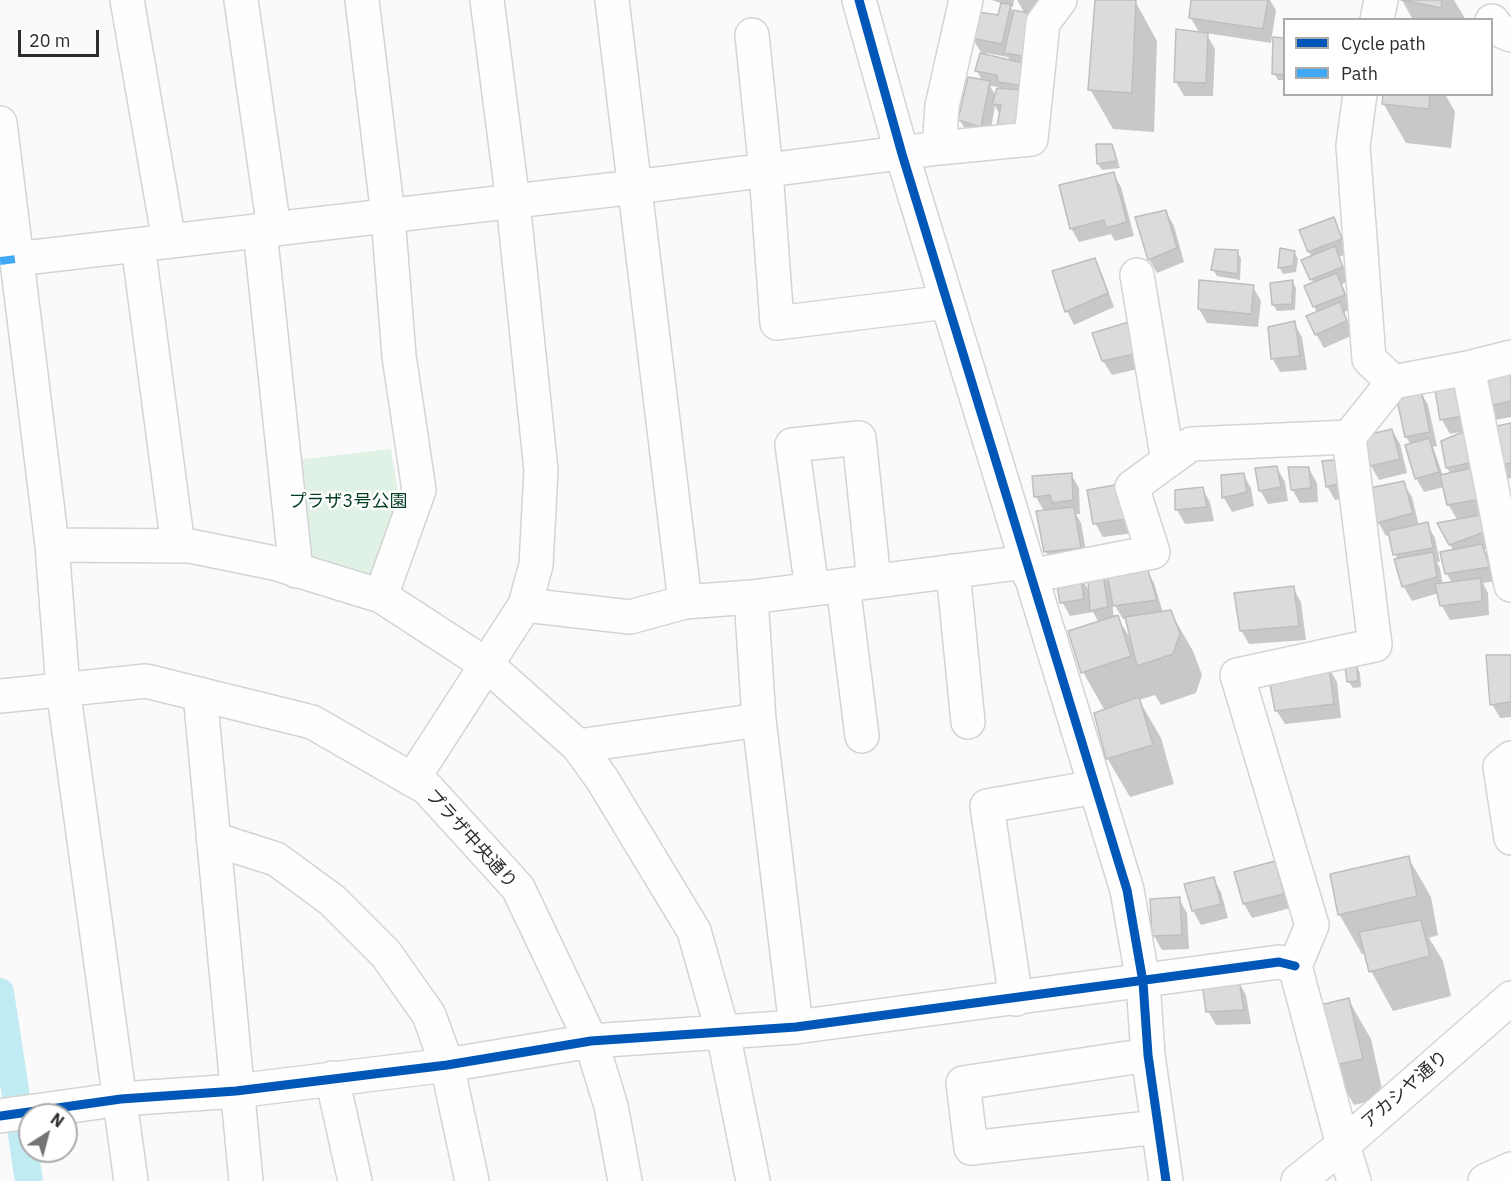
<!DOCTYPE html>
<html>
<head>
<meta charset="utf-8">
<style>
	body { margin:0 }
	#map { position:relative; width:1511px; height:1181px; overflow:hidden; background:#fafafa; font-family:"IBM Plex Sans",sans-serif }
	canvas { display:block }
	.legend { position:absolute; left:1283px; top:18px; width:210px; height:78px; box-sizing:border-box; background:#fff; border:2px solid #ababab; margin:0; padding:8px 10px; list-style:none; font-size:18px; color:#2c2c2d }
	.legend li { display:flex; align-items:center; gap:12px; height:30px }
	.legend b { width:30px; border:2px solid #ababab }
	.north { position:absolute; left:18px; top:1103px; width:60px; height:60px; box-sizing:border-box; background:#fff; border:2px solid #ababab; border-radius:50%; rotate:36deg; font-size:16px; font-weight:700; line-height:24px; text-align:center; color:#2c2c2d }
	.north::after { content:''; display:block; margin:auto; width:21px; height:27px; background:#747475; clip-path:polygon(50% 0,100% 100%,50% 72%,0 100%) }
	.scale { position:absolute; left:18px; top:30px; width:81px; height:27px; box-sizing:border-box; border:3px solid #2c2c2d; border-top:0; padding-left:8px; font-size:18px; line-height:21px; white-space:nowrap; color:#2c2c2d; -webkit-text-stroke:4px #fff; paint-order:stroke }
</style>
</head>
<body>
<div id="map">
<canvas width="1511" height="1181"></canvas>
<ul class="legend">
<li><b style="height:8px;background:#0057b8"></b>Cycle path</li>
<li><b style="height:8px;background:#3fa9f5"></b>Path</li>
</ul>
<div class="north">N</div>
<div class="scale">20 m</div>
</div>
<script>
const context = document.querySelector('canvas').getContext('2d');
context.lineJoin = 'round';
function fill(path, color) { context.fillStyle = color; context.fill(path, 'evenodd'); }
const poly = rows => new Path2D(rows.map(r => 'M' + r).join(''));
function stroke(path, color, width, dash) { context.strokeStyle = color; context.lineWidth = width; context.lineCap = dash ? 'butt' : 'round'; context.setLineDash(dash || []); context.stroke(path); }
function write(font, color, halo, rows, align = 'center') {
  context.font = font + ' "IBM Plex Sans","Noto Sans JP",sans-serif'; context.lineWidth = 5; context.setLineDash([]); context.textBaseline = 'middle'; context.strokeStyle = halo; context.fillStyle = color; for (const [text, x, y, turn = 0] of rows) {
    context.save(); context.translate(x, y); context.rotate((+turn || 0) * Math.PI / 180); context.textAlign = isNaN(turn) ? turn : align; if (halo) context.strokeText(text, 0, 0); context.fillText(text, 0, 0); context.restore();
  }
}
fill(poly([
	[391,449,398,493,390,543,377,578,306,556,296,460]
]), '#e0f1e6');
fill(poly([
	[992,0,1014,0,1013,7,1010,6,1015,14,1025,14,1017,0,1052,0,1006,140,1000,115,995,106,989,140,968,134,959,119,983,82,977,71,981,52,972,38,999,17,1003,4],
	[986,53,1008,57,1011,62,986,56],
	[990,86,999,87,996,96],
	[1096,0,1135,1,1157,41,1154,132,1113,129,1090,89],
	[1193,0,1270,0,1276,10,1271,43,1206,33,1215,49,1213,96,1184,96,1176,82,1200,34,1191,18],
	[1402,0,1454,0,1466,20,1413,20],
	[1274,39,1284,40,1284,80,1278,80,1274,73],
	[1384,94,1445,94,1455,112,1451,148,1406,143,1383,103],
	[1112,145,1120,168,1102,170,1098,164],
	[1113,173,1121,187,1134,236,1115,241,1111,234,1079,242,1071,228],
	[1166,212,1174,226,1184,262,1157,273,1149,259],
	[1333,219,1349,253,1339,257,1350,281,1342,284,1352,309,1344,312,1353,335,1324,348,1316,334,1317,313,1306,287,1314,284,1303,261,1312,257,1309,252],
	[1237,252,1241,258,1240,280,1217,276,1213,270],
	[1294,252,1298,259,1296,272,1283,274,1280,268],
	[1094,260,1102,274,1114,307,1074,325,1067,311,1054,272],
	[1292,281,1296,288,1295,310,1277,311,1273,304],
	[1253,287,1261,301,1258,327,1207,323,1199,309],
	[1128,323,1146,367,1112,375,1103,361,1094,334],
	[1294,323,1302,337,1307,370,1280,372,1272,358],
	[1511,371,1511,417,1495,420,1486,406],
	[1461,380,1496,545,1484,549,1490,560,1496,581,1483,583,1488,593,1489,615,1450,620,1442,606,1439,593,1412,601,1404,587,1391,535,1386,536,1378,522,1403,483,1412,497,1419,526,1427,524,1435,538,1440,562,1437,562,1440,568,1443,585,1452,583,1447,574,1442,553,1454,551,1450,545,1458,521,1448,504,1444,487,1424,492,1416,478,1411,445,1406,437,1398,396,1420,391,1428,405,1437,446,1433,447,1443,476,1451,474,1447,468,1466,431,1450,434,1442,420,1436,385],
	[1511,425,1511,478,1506,480,1498,466],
	[1392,430,1400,444,1407,473,1379,480,1371,466,1365,437],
	[1324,462,1356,496,1335,500,1327,486],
	[1277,468,1285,482,1288,501,1268,504,1260,490],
	[1309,469,1317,483,1318,502,1300,503,1292,489],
	[1071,474,1079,488,1080,514,1076,514,1081,523,1088,562,1054,566,1046,552,1044,511,1036,497],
	[1243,474,1251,488,1254,506,1232,512,1224,498,1222,477],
	[1119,485,1134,533,1103,537,1095,523],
	[1202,488,1210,502,1214,521,1185,524,1177,510],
	[1101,569,1110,585,1146,569,1154,583,1163,613,1170,611,1193,651,1202,675,1196,693,1161,705,1155,695,1139,700,1161,738,1174,784,1130,797,1107,758,1105,711,1083,672,1099,623,1093,612,1070,616,1062,602,1079,573,1090,593],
	[1112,601,1123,619,1127,619,1132,641,1117,617,1114,618],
	[1293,588,1301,602,1306,640,1249,644,1241,630],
	[1511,656,1511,717,1500,718,1492,704],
	[1357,667,1360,673,1361,687,1353,688,1349,682],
	[1329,668,1337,682,1341,718,1285,724,1276,710],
	[1408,857,1431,897,1438,935,1429,938,1443,961,1451,996,1393,1011,1371,971,1366,953,1362,954,1339,914],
	[1275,863,1283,877,1291,908,1252,918,1244,904,1235,873],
	[1213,878,1221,892,1228,918,1201,925,1193,911,1186,885],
	[1179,899,1187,913,1189,949,1162,950,1154,936],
	[1238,981,1246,995,1251,1024,1216,1025,1208,1011],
	[1348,999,1371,1039,1384,1098,1354,1105,1331,1065]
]), '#0003');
stroke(poly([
	[0,992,29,1181]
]), '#c1ebf3', 28);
const building = poly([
	[1095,0,1136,0,1132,93,1088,90,1095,0],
	[1191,0,1268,0,1263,29,1189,18,1191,0],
	[1401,0,1442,0,1441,8,1401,0],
	[1001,3,1011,4,1002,44,970,38,978,12,998,15,1001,3],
	[1014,10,1036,15,1028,57,1004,53,1014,10],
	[1176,29,1208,33,1206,83,1174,82,1176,29],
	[1273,37,1284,38,1284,75,1272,74,1273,37],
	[980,53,1027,64,1025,86,998,82,997,75,975,71,980,53],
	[968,77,990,81,981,127,958,120,968,77],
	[997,88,1024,90,1018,126,997,126,1001,105,992,104,997,88],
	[1383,94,1430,94,1429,109,1382,104,1383,94],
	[1096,144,1112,144,1117,161,1097,164,1096,144],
	[1114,172,1127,222,1106,228,1104,220,1070,229,1059,185,1114,172],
	[1166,210,1177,248,1148,260,1135,217,1166,210],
	[1334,217,1342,239,1308,252,1299,230,1334,217],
	[1335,246,1343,267,1310,280,1301,260,1335,246],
	[1280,248,1295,251,1293,266,1278,268,1280,248],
	[1215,249,1238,250,1238,274,1211,270,1215,249],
	[1095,258,1108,293,1065,312,1052,271,1095,258],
	[1337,273,1345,295,1313,307,1304,286,1337,273],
	[1199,280,1254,285,1251,314,1198,309,1199,280],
	[1293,280,1292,304,1272,305,1270,283,1293,280],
	[1340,302,1347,321,1315,335,1306,316,1340,302],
	[1295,321,1300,356,1271,359,1268,327,1295,321],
	[1129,322,1140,353,1102,361,1092,333,1129,322],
	[1511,370,1511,401,1485,407,1478,374,1511,370],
	[1462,379,1469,415,1440,420,1434,384,1462,379],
	[1421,389,1430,432,1405,437,1396,395,1421,389],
	[1511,423,1511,463,1496,466,1488,428,1511,423],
	[1392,429,1400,459,1370,466,1363,436,1392,429],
	[1470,429,1478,461,1446,468,1441,441,1470,429],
	[1429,438,1439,472,1415,479,1405,445,1429,438],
	[1344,459,1349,481,1326,487,1322,461,1344,459],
	[1277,466,1281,487,1259,491,1255,468,1277,466],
	[1288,467,1309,467,1311,488,1291,490,1288,467],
	[1477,467,1482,499,1447,505,1440,475,1477,467],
	[1072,473,1073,500,1052,503,1050,495,1034,497,1032,476,1072,473],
	[1244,473,1247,492,1222,498,1221,475,1244,473],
	[1404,481,1413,513,1377,523,1369,488,1404,481],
	[1120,484,1127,519,1093,524,1087,490,1120,484],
	[1203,487,1207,507,1175,510,1175,490,1203,487],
	[1074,507,1081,548,1044,552,1036,511,1074,507],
	[1486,514,1488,531,1449,545,1437,523,1486,514],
	[1428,522,1433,548,1393,555,1388,531,1428,522],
	[1482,544,1490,567,1445,574,1440,552,1482,544],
	[1433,552,1437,577,1402,587,1394,559,1433,552],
	[1102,567,1108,607,1090,611,1087,569,1102,567],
	[1147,567,1157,600,1113,606,1106,568,1147,567],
	[1080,572,1084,599,1060,603,1055,574,1080,572],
	[1481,578,1482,601,1440,606,1435,584,1481,578],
	[1294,586,1299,626,1240,631,1234,593,1294,586],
	[1171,610,1180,634,1173,654,1137,666,1125,617,1171,610],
	[1118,615,1131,656,1081,673,1068,631,1118,615],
	[1486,655,1511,655,1511,702,1490,705,1486,655],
	[1357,665,1358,681,1347,682,1345,667,1357,665],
	[1329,667,1334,704,1275,711,1269,679,1329,667],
	[1139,697,1153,745,1106,759,1094,713,1139,697],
	[1409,856,1417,896,1338,915,1330,874,1409,856],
	[1275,861,1284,894,1243,904,1234,872,1275,861],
	[1214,877,1221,904,1192,911,1184,884,1214,877],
	[1180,897,1182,935,1152,936,1150,899,1180,897],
	[1421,920,1430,956,1369,972,1359,932,1421,920],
	[1239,979,1244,1010,1206,1012,1202,983,1239,979],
	[1349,998,1363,1059,1330,1066,1316,1006,1349,998]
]);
fill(building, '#dbdbdb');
stroke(building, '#bebebe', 1.5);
const minor = poly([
	[127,0,169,241],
	[241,0,274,229],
	[362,0,388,216,399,356,419,490,381,596],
	[612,0,685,602],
	[859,0,902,154,1127,890,1143,982,1148,1055,1166,1181],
	[1377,20,1381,0],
	[1492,21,1499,30,1511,35],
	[752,35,766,171,777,323,947,302],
	[1360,94,1353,146,1369,359,1393,382,1468,368,1511,357],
	[0,123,52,545,63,688,131,1181],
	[939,148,942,106,966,0],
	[260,231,296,571],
	[138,245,178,546],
	[16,259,635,187,939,148,1031,139,1043,23,1060,0],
	[1137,275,1168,461],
	[1468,368,1511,585],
	[1349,437,1375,645,1237,675,1312,925,1295,966,1343,1145,1354,1181],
	[52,545,190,546,274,563,381,596,487,665,578,746,602,779,694,931,723,1033,753,1181],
	[953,571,968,722],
	[1030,576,1153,552,1132,487,1191,444,1349,437,1393,382],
	[843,585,862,736],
	[812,589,792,445,859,438,874,581],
	[751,597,1026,562],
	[525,605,630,617,685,602,751,597,759,720,796,1027],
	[200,694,246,1181],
	[0,696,146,681,312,722,427,788,518,888,591,1041,611,1106,625,1181],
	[578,746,759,720],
	[1511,758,1500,767,1511,838],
	[412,780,525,605,536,565,541,470,513,202,487,0],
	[213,839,276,859,332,900,386,954,429,1015,447,1065,472,1181],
	[1016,999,987,806,1095,787],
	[1148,1055,963,1083,971,1148,1158,1127],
	[332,1078,355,1181],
	[0,1116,121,1099,236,1091,447,1065,591,1041,796,1027,1279,962,1295,966],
	[1298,1181,1343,1145,1511,998],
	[1485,1181,1511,1169]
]);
stroke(minor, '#d4d4d4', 36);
stroke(minor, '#fefefe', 33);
stroke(poly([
	[0,261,16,259]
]), '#3fa9f5', 8, [15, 8]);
stroke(poly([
	[859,0,902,154,1127,890,1143,982,1148,1055,1166,1181],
	[0,1116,121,1099,236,1091,447,1065,591,1041,796,1027,1279,962,1295,966]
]), '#0057b8', 9);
write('18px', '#033d23', '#fff', [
	["プラザ3号公園",348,502]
]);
write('18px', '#2c2c2d', '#fff', [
	["プラザ中央通り",471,839,48],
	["アカシヤ通り",1405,1090,-41]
]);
</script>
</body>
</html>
